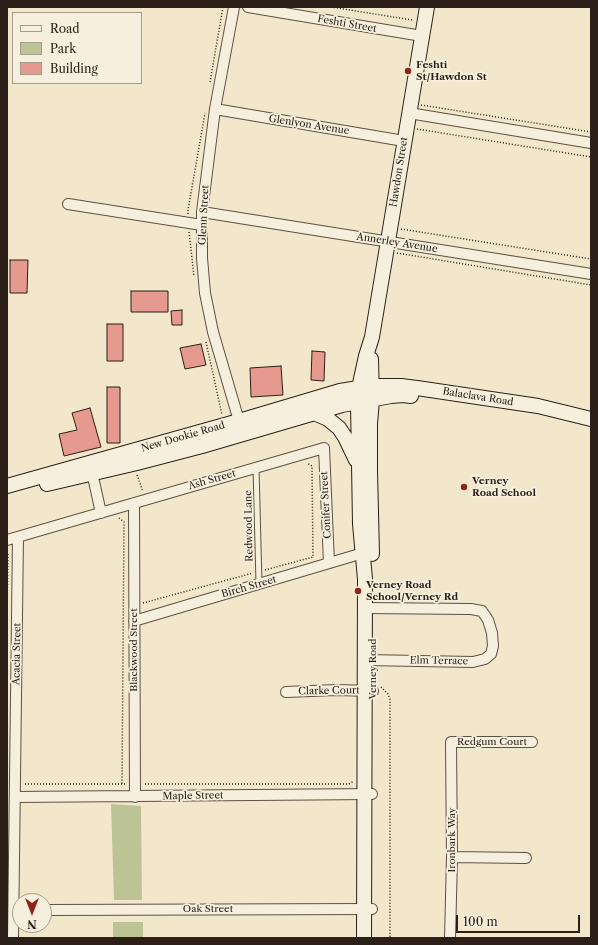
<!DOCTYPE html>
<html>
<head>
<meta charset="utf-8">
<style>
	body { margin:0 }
	#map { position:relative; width:598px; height:945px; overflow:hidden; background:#f2e6cb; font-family:"Libre Caslon Text",serif }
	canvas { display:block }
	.frame { position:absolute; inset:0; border:8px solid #2b1f17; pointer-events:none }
	.legend { position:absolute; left:12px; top:12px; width:130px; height:72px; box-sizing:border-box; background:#f7efdd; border:1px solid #a59c8e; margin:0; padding:5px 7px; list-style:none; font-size:12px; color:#2b1f17 }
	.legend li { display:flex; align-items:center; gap:8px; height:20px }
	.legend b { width:20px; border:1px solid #a59c8e }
	.north { position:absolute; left:12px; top:893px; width:40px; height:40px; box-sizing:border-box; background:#f7efdd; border:1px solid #a59c8e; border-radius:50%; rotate:180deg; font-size:11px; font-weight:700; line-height:16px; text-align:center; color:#2b1f17 }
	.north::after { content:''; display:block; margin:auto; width:14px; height:18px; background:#8f2418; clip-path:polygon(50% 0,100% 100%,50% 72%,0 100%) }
	.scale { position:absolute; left:456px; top:915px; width:124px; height:18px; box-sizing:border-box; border:2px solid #2b1f17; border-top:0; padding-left:5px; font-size:12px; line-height:14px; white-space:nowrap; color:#2b1f17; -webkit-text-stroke:3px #f7efdd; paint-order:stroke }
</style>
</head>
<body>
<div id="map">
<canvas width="598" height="945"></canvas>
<div class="frame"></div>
<ul class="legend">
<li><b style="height:5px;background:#f7efdd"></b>Road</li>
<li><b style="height:11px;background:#bcc496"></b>Park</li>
<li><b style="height:11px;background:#e6998f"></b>Building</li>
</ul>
<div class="north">N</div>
<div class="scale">100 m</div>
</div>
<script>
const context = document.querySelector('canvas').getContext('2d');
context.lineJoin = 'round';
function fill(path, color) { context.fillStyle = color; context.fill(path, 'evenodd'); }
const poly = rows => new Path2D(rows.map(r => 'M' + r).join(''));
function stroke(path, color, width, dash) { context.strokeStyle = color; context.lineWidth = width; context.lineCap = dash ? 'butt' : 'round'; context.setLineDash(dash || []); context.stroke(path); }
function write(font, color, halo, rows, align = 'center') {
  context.font = font + ' "Libre Caslon Text",serif'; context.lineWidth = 3.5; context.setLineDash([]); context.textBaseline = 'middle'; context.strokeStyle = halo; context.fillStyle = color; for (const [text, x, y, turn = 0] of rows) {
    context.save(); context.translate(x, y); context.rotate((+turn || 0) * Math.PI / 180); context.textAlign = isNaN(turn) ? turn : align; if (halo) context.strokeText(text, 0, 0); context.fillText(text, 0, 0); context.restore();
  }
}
fill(poly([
	[111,804,141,806,142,900,114,900],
	[113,922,143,922,143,938,113,938]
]), '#bcc496');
const building = poly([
	[10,260,28,260,27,293,10,293,10,260],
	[131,291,168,291,168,312,131,312,131,291],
	[182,310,182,325,172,325,171,311,182,310],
	[107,324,123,324,123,361,107,361,107,324],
	[201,344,206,365,185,369,180,348,201,344],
	[312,351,325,352,324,381,311,380,312,351],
	[281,366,283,395,251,397,250,368,281,366],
	[107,387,120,387,120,443,107,443,107,387],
	[90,408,101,447,64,456,59,434,77,430,72,413,90,408]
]);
fill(building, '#e6998f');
stroke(building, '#2b1f17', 1);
const lane = poly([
	[256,467,259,584]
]);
const street = poly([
	[234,7,215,109,202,212,202,258,205,293,213,332,239,421],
	[248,7,422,36],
	[215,109,404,141],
	[409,113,591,143],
	[68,204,202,225],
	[202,212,591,274],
	[91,468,101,513],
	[134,503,135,797],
	[7,540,324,448,329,563],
	[364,608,471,609,482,611,488,620,492,633,493,646,491,654,485,659,473,662,364,660],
	[134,621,363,553],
	[286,692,336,690,373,691],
	[15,797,372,794],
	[452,857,526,858],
	[44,910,372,909],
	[13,938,18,537],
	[450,938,452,857,451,742,532,742]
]);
const secondary = poly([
	[371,359,372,400,370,424,370,471,372,554],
	[314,413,328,419,339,428,345,437,356,460],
	[47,484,137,463,202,446,342,405,391,396,403,395,411,396],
	[7,486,239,421,340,391,371,386,401,386,417,388,538,406,591,419],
	[364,938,365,579,360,524,358,403,359,388,366,356,372,337,427,7]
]);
stroke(lane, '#5d5144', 7);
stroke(street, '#5d5144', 12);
stroke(secondary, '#2b1f17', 16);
stroke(poly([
	[331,7,412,20],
	[210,82,223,7],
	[421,105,591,132],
	[417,129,591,157],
	[188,214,188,210,205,113],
	[401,229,591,259],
	[189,232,194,276],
	[397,253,591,285],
	[206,342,222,415],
	[137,475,143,492],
	[119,518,124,522,122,784],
	[265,570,313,557,312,466,307,463],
	[143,603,253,573],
	[7,612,8,554,9,554],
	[381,687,388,694,390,699,390,938],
	[25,784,127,784],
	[145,784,349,784,354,781]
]), '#2b1f17', 1.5, [1, 2]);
stroke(lane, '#f7efdd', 5);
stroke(street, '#f7efdd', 10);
stroke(secondary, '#f7efdd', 14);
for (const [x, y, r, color] of [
	[408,71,4,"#8f2418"],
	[464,487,4,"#8f2418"],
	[358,591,4,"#8f2418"]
]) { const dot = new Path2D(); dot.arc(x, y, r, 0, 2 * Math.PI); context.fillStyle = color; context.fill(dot); stroke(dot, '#f7efdd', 1.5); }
write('10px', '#2b1f17', '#f7efdd', [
	["Feshti Street",347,24,10],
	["Glenlyon Avenue",309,125,9],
	["Hawdon Street",399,172,-81],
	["Glenn Street",204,215,-87],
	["Annerley Avenue",397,243,9],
	["Balaclava Road",478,397,9],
	["New Dookie Road",183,437,-16],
	["Ash Street",212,480,-16],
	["Conifer Street",326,505,-93],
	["Redwood Lane",249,526,-91],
	["Birch Street",249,587,-16],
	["Blackwood Street",134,650,-90],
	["Acacia Street",17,654,-89],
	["Elm Terrace",439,661,1],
	["Verney Road",373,669,-90],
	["Clarke Court",329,691,-1],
	["Redgum Court",492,742],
	["Maple Street",193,796,-1],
	["Ironbark Way",452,840,-90],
	["Oak Street",208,909]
]);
write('bold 10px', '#2b1f17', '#f7efdd', [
	["Feshti",416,65],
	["St/Hawdon St",416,77],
	["Verney",472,481],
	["Road School",472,493],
	["Verney Road",366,585],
	["School/Verney Rd",366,597]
], 'left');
</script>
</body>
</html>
